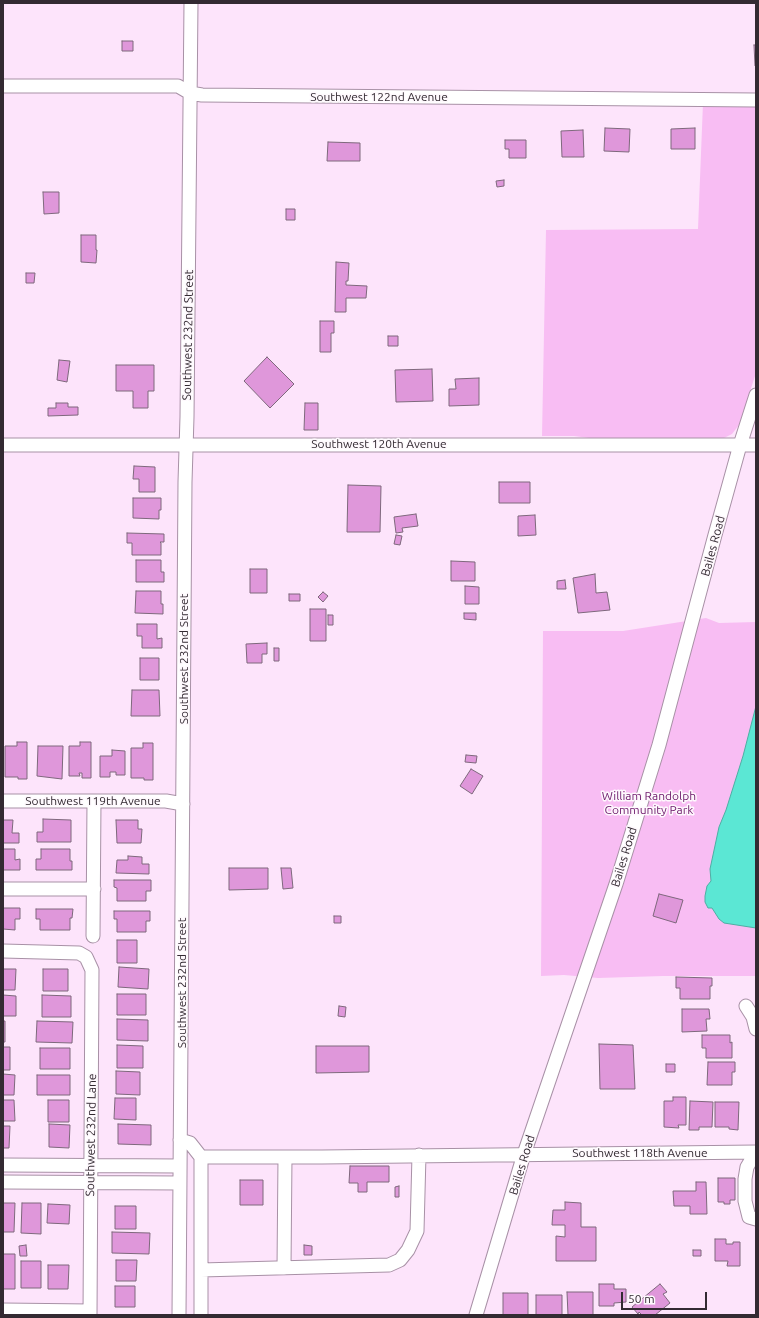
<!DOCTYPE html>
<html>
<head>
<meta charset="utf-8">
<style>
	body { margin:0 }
	#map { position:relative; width:759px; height:1318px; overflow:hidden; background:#fde4fb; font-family:Ubuntu,sans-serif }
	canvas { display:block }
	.frame { position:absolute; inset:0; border:4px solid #332a32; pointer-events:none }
	.scale { position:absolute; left:621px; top:1292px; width:86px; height:18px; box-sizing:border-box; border:2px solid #332a32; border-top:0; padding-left:5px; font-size:12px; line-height:14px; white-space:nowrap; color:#332a32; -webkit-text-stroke:3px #fef9fd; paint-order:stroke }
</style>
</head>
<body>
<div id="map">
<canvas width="759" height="1318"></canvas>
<div class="frame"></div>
<div class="scale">50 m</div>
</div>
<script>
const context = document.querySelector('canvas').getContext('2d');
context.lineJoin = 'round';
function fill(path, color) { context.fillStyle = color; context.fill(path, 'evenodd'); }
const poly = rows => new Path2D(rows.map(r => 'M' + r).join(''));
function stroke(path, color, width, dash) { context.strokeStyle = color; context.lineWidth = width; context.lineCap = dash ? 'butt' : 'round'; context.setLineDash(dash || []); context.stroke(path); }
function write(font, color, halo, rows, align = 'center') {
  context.font = font + ' Ubuntu,sans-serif'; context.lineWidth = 3; context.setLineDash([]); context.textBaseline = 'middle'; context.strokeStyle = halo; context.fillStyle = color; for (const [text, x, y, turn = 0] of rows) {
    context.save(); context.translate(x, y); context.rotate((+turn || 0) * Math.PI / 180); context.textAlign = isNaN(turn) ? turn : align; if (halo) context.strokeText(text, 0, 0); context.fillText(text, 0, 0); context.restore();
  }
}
fill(poly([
	[703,103,756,104,756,373,739,425,732,434,722,439,597,439,574,436,542,436,546,230,698,229],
	[706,618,719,623,756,622,756,976,663,976,598,978,564,975,541,976,543,631,623,631]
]), '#f8bdf3');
const water = poly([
	[756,706,756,928,724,923,719,919,712,908,708,908,705,902,705,896,707,886,711,881,710,869,719,827,726,810,743,756,756,706]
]);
fill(water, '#5be7d4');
stroke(water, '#4faea3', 1);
const building = poly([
	[122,41,133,41,133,51,122,51,122,41],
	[754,45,756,45,756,66,755,66,754,45],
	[605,128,630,129,629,152,604,151,605,128],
	[695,128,695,149,671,149,671,129,695,128],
	[583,130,584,157,562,157,561,131,583,130],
	[505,140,526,140,526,158,509,158,509,149,505,149,505,140],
	[328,142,360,143,360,161,327,161,328,142],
	[504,180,504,186,497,187,496,181,504,180],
	[43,192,59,192,59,213,44,214,43,192],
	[286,209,295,209,295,220,286,220,286,209],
	[81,235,96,235,96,250,97,250,96,263,81,262,81,235],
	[336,262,349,263,348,281,346,281,346,285,367,286,366,298,346,298,346,312,335,312,336,262],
	[26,273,35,273,34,283,26,283,26,273],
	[320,321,334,321,334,333,331,333,331,352,320,352,320,321],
	[388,336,398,336,398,346,388,346,388,336],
	[267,357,294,384,270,408,244,381,267,357],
	[59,360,70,361,67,382,57,380,59,360],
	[116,365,154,365,154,391,148,391,148,408,133,408,133,391,116,391,116,365],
	[432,369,433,401,396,402,395,370,432,369],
	[479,378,479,405,449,406,449,389,456,389,455,379,479,378],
	[56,403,68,403,68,407,78,407,78,415,48,416,48,408,56,408,56,403],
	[305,403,318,403,318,430,304,430,305,403],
	[134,466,155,467,155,492,139,492,139,479,133,479,134,466],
	[499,482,530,482,530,503,499,503,499,482],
	[348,485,381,486,380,532,347,532,348,485],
	[133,498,161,498,161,510,159,510,159,519,133,518,133,498],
	[416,514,418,526,402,528,403,532,396,533,394,517,416,514],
	[535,515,536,535,518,536,518,516,535,515],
	[127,533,164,534,164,542,160,542,161,543,161,555,132,555,132,543,127,543,127,533],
	[396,535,402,536,400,545,394,544,396,535],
	[136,560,161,560,161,572,164,572,164,582,136,582,136,560],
	[451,561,475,562,475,581,451,581,451,561],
	[250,569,267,569,267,593,250,593,250,569],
	[595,574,596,593,607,592,610,610,578,613,573,578,595,574],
	[565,580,566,589,557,589,557,581,565,580],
	[465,586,479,587,479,604,465,604,465,586],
	[136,591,161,591,161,604,163,604,163,614,135,613,136,591],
	[323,592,328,596,323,602,318,597,323,592],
	[289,594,300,594,300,601,289,601,289,594],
	[310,609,326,609,326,641,310,641,310,609],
	[464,613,476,613,476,620,464,619,464,613],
	[328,615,333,615,333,625,328,625,328,615],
	[137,624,157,624,157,639,162,638,162,648,142,648,142,636,137,636,137,624],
	[267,643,267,654,262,654,262,663,247,663,246,644,267,643],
	[274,648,279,648,279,661,274,661,274,648],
	[140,658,159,658,159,680,140,680,140,658],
	[132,690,159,690,160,716,131,716,132,690],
	[17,742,27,742,27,779,18,779,18,777,5,777,5,746,17,746,17,742],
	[80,742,91,742,91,778,82,778,82,773,79,773,80,776,69,776,69,746,80,746,80,742],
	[143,743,153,743,153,780,144,780,144,778,131,778,131,748,143,748,143,743],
	[38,746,63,746,62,779,37,776,38,746],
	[112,750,125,751,125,775,116,775,116,772,110,772,110,777,100,777,100,756,112,756,112,750],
	[466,755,477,756,476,763,465,762,466,755],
	[471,769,483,776,472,794,460,786,471,769],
	[43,819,71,820,71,842,37,842,37,832,43,832,43,819],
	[3,820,13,820,12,833,19,833,19,843,3,843,3,820],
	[116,820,138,820,138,829,142,829,141,843,117,843,116,820],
	[3,849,15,849,15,860,20,859,20,870,3,870,3,849],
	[41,849,70,849,70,861,72,861,72,870,36,870,36,859,41,859,41,849],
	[128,856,142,857,142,864,149,864,149,874,116,873,117,860,128,860,128,856],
	[229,868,268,868,268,889,229,890,229,868],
	[281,868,291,868,293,888,283,889,281,868],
	[114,880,151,880,151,891,146,891,146,901,117,901,117,888,114,887,114,880],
	[659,894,683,900,676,923,653,916,659,894],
	[3,908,20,908,20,919,15,919,15,930,3,929,3,908],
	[36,909,73,909,72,918,70,918,70,930,40,930,40,919,36,919,36,909],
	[114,911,150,911,150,921,146,921,146,932,117,932,117,919,114,919,114,911],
	[334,916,341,916,341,923,334,923,334,916],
	[117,940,137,940,137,963,117,963,117,940],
	[119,967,149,969,148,989,118,987,119,967],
	[3,969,16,969,15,990,3,990,3,969],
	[43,969,68,969,68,991,43,991,43,969],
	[676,977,712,978,712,986,710,986,710,999,680,999,680,988,676,988,676,977],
	[117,994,146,994,146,1015,117,1015,117,994],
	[3,995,16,996,16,1016,3,1016,3,995],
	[42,995,71,996,71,1017,42,1017,42,995],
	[339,1006,346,1007,345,1017,338,1016,339,1006],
	[682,1009,709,1009,710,1019,706,1019,707,1031,682,1032,682,1009],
	[117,1019,148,1020,148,1041,117,1040,117,1019],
	[3,1021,5,1021,5,1042,3,1042,3,1021],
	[37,1021,73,1022,72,1043,36,1042,37,1021],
	[702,1035,730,1035,730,1043,732,1042,732,1058,706,1058,706,1048,702,1048,702,1035],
	[599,1044,633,1045,635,1089,600,1089,599,1044],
	[117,1045,143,1046,143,1068,117,1068,117,1045],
	[316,1046,369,1046,369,1072,316,1073,316,1046],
	[3,1047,10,1047,10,1070,3,1070,3,1047],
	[40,1048,70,1048,70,1069,40,1069,40,1048],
	[708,1062,735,1062,735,1072,732,1072,732,1085,707,1085,708,1062],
	[666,1064,675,1064,675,1072,666,1072,666,1064],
	[116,1071,140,1072,140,1095,116,1094,116,1071],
	[3,1074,15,1075,14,1095,3,1095,3,1074],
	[37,1075,70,1075,70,1095,37,1095,37,1075],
	[673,1097,686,1097,686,1125,678,1125,679,1128,664,1127,664,1101,673,1101,673,1097],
	[115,1098,136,1098,136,1120,114,1119,115,1098],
	[3,1100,14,1100,15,1121,3,1121,3,1100],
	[48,1100,69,1100,69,1122,48,1122,48,1100],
	[690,1101,713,1102,712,1127,699,1127,699,1130,689,1130,690,1101],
	[715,1102,739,1102,738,1130,729,1129,729,1127,715,1127,715,1102],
	[49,1124,70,1125,69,1148,49,1147,49,1124],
	[118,1124,151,1125,151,1145,118,1144,118,1124],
	[3,1126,10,1126,9,1148,3,1148,3,1126],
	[350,1166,389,1166,389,1182,367,1182,367,1192,358,1192,358,1183,349,1183,350,1166],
	[718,1178,735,1178,735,1200,730,1200,730,1204,724,1204,724,1202,718,1202,718,1178],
	[240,1180,263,1180,263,1205,240,1205,240,1180],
	[696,1182,706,1182,707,1214,690,1214,690,1206,674,1206,673,1191,696,1191,696,1182],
	[399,1186,399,1197,395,1197,395,1187,399,1186],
	[565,1202,581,1203,581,1227,596,1227,596,1261,556,1261,556,1236,565,1237,565,1225,552,1225,553,1210,565,1210,565,1202],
	[3,1203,15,1203,14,1232,3,1232,3,1203],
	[22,1203,41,1203,41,1234,21,1233,22,1203],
	[48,1204,70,1205,69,1224,47,1223,48,1204],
	[115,1206,136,1206,136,1229,115,1229,115,1206],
	[112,1232,150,1233,149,1254,112,1253,112,1232],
	[715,1239,726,1239,726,1244,733,1244,733,1242,740,1242,740,1266,727,1266,728,1261,715,1261,715,1239],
	[26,1245,27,1256,20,1256,19,1246,26,1245],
	[304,1245,312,1246,312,1255,304,1255,304,1245],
	[693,1250,701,1250,701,1256,693,1256,693,1250],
	[3,1254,15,1254,15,1289,3,1289,3,1254],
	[116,1260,137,1260,136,1281,116,1281,116,1260],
	[21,1261,41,1261,41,1288,21,1288,21,1261],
	[48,1265,69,1265,68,1289,48,1289,48,1265],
	[599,1284,614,1284,614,1289,626,1289,626,1302,614,1303,614,1306,599,1306,599,1284],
	[660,1284,667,1292,663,1294,670,1303,655,1315,642,1315,639,1312,638,1314,632,1307,660,1284],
	[115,1286,135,1286,135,1307,115,1307,115,1286],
	[567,1292,593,1292,593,1315,568,1315,567,1292],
	[503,1293,528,1293,528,1315,503,1315,503,1293],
	[536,1295,562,1295,562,1315,536,1315,536,1295]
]);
fill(building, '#df97da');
stroke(building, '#7e687c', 1);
const minor = poly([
	[3,86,178,86,190,93,202,95,756,100],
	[3,445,756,445],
	[3,801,166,801,183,804],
	[3,889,94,889],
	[93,936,94,801],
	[3,951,79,953,86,957,92,970,90,1315],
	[746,1006,753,1017,756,1029],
	[180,1140,190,1143,201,1157,322,1157,756,1152],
	[756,1154,750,1162,747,1167,745,1179,745,1201,749,1217,756,1219],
	[3,1165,180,1166],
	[3,1182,180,1183],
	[284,1268,285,1157],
	[201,1270,389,1265,400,1260,408,1250,417,1231,419,1155],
	[3,1310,90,1311],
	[179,1315,185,482,187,417,191,3],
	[201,1315,201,1157],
	[476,1315,524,1154,616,884,659,745,715,535,740,445,756,395]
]);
stroke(minor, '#a891a6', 15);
stroke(minor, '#fff', 13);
write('12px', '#332a32', '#fef9fd', [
	["Southwest 122nd Avenue",379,97],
	["Southwest 232nd Street",188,335,-89],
	["Southwest 120th Avenue",379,444],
	["Bailes Road",713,546,-75],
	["Southwest 232nd Street",184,659,-90],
	["Southwest 119th Avenue",93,801],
	["Bailes Road",624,857,-73],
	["Southwest 232nd Street",182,983,-90],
	["Southwest 232nd Lane",91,1135,-89],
	["Southwest 118th Avenue",640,1153],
	["Bailes Road",522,1165,-73]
]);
write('12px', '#6d186b', '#fef9fd', [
	["William Randolph",649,796],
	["Community Park",649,810]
]);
</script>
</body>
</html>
